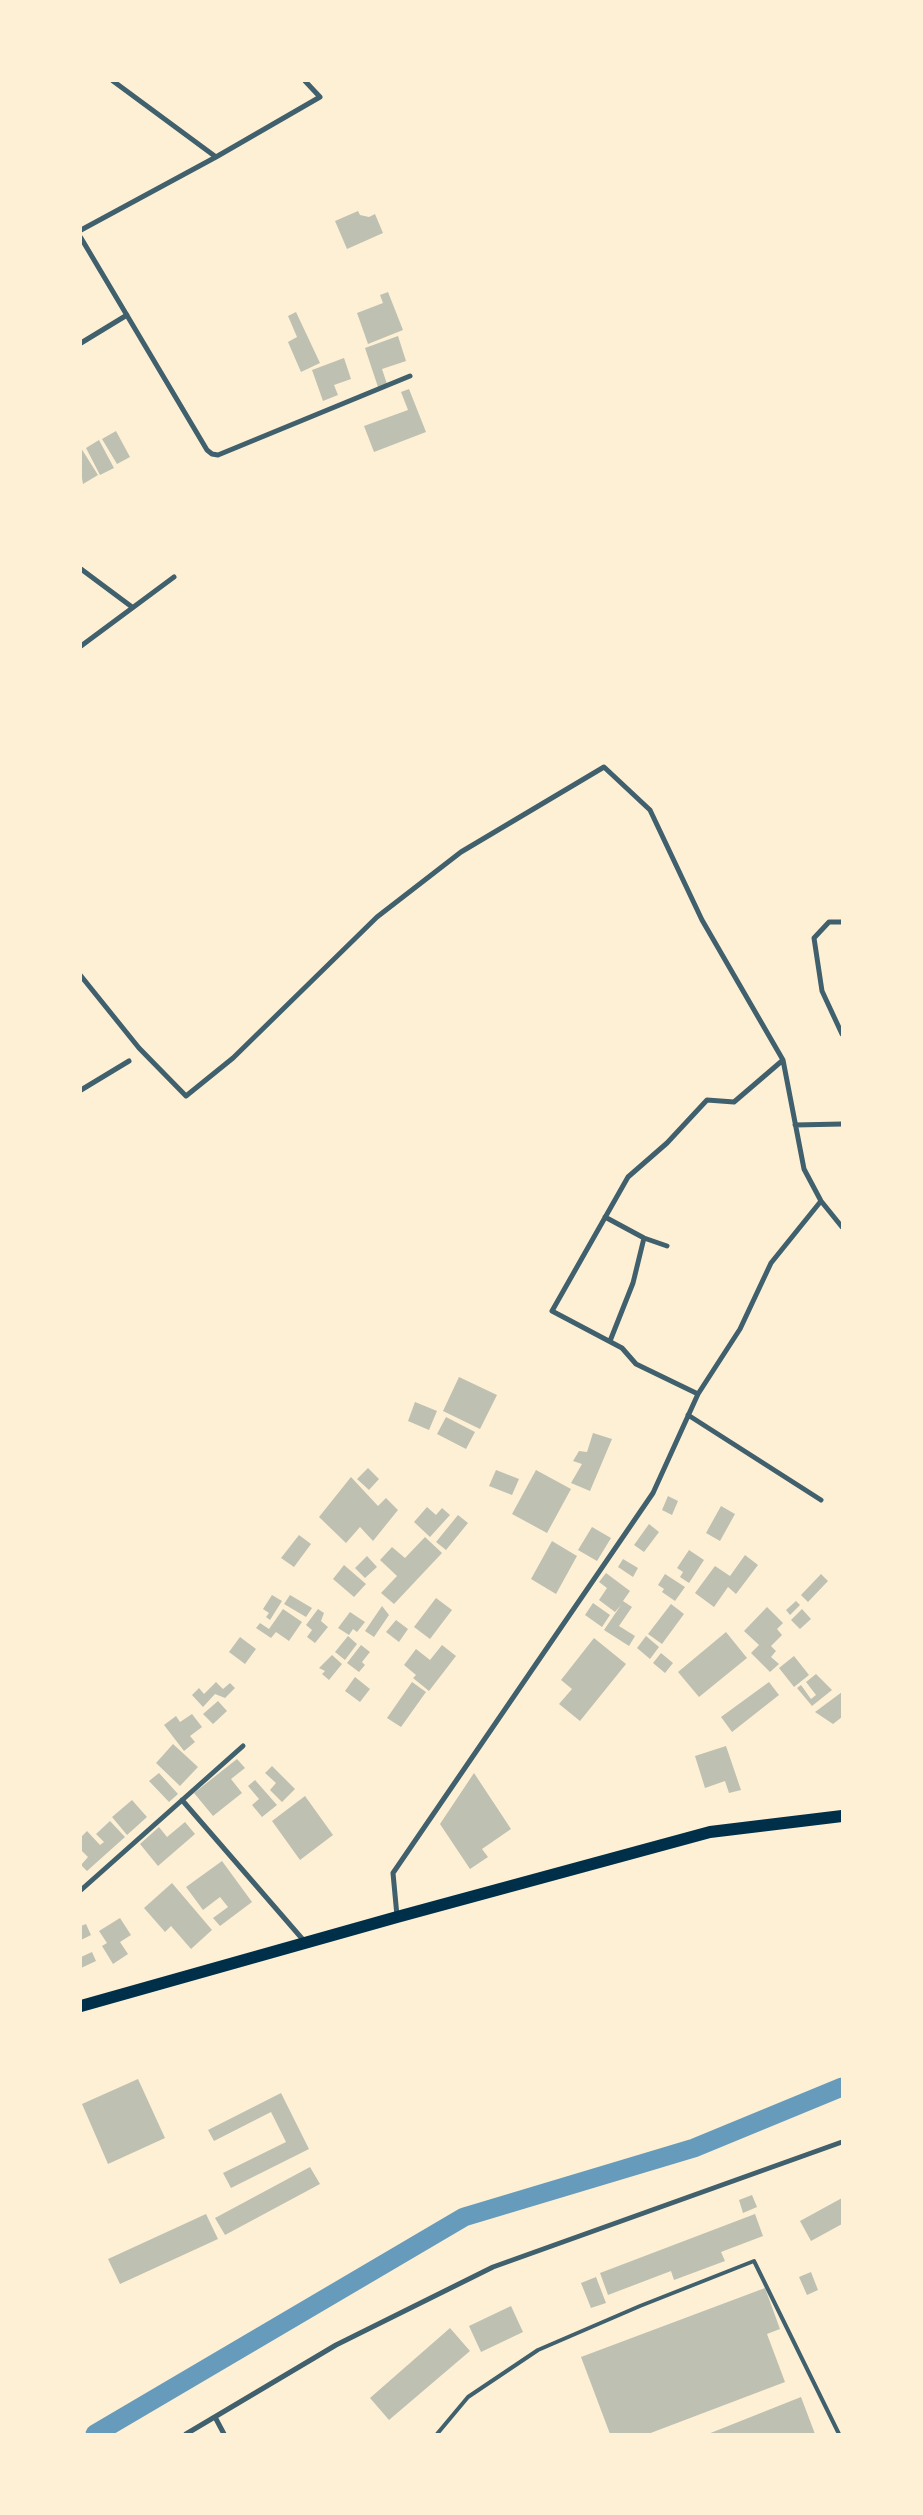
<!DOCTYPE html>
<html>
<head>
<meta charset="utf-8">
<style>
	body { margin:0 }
	#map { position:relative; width:923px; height:2515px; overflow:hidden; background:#fdf0d5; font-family:"DM Sans",sans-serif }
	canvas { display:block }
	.frame { position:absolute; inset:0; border:82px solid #fdf0d5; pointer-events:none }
</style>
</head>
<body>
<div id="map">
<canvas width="923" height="2515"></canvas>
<div class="frame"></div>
</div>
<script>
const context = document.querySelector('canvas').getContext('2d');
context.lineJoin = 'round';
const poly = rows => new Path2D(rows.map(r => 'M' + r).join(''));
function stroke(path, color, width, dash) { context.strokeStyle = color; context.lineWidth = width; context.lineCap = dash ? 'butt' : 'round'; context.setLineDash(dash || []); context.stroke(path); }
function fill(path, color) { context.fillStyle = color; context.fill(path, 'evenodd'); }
stroke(poly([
	[95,2434,464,2217,694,2148,842,2087]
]), '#669bbc', 19);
fill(poly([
	[358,211,360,215,369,217,375,214,383,233,347,249,335,221],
	[388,292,403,330,368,344,357,313,383,303,380,295],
	[296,312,320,363,301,372,288,342,297,337,288,316],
	[398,336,406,361,382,369,387,384,378,387,365,348],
	[344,358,351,379,334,385,338,395,323,401,312,370],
	[409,389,426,432,374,452,364,426,408,410,401,392],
	[116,431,130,457,117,464,102,439],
	[99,440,114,468,100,475,86,448],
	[81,448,98,475,83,484,81,473],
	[459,1377,497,1395,480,1429,443,1411],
	[415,1402,437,1411,429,1430,408,1421],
	[446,1417,475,1432,466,1449,437,1434],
	[593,1433,612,1439,590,1491,571,1483,582,1464,573,1461,579,1451,587,1452],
	[368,1468,379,1479,369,1490,357,1479],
	[496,1470,519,1479,512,1495,489,1486],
	[536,1470,571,1489,547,1533,512,1514],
	[351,1477,378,1506,386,1498,398,1510,373,1541,360,1527,346,1543,319,1517],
	[668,1496,678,1501,672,1515,662,1510],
	[721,1506,735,1514,720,1541,706,1533],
	[427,1507,436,1515,442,1508,450,1515,430,1537,414,1522],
	[458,1515,468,1523,446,1550,436,1542],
	[649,1524,659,1532,644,1552,634,1545],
	[592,1527,611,1538,597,1561,578,1550],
	[299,1535,311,1544,294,1567,281,1558],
	[425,1537,442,1553,394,1604,381,1593,397,1576,380,1560,392,1547,405,1558],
	[552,1541,577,1556,556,1594,531,1579],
	[689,1550,704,1560,689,1583,680,1577,683,1572,677,1568],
	[745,1555,758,1565,736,1594,728,1587,714,1607,695,1593,715,1566,730,1576],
	[367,1556,377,1567,365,1578,355,1568],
	[623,1559,638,1568,633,1577,618,1567],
	[344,1565,366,1584,354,1597,333,1579],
	[606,1573,630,1591,623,1601,632,1607,619,1626,635,1636,629,1646,604,1630,621,1605,615,1612,599,1600,607,1588,599,1582],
	[665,1574,685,1587,675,1601,662,1592,664,1589,658,1585],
	[821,1574,828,1581,808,1602,801,1595],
	[272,1595,282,1601,270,1620,266,1617,269,1613,263,1609],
	[290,1595,312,1608,306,1617,284,1604],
	[436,1598,452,1610,430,1639,414,1627],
	[796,1601,800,1605,790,1615,786,1610],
	[593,1603,610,1615,602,1627,585,1615],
	[671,1604,684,1614,662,1644,648,1634],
	[382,1606,389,1615,374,1637,365,1631],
	[767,1607,783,1623,777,1629,782,1635,771,1646,776,1651,771,1657,779,1664,770,1672,751,1653,759,1645,744,1631],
	[283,1609,302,1622,289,1641,276,1632,271,1638,256,1628,260,1623,269,1629],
	[318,1609,324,1613,321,1621,328,1627,315,1643,307,1637,312,1630,306,1625],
	[802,1609,811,1619,800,1629,791,1620],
	[350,1612,365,1622,357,1632,353,1629,349,1635,338,1628],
	[396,1620,408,1629,399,1642,386,1632],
	[726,1632,747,1658,699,1697,678,1672],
	[348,1636,357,1644,345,1660,335,1652],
	[646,1636,659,1647,650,1659,637,1648],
	[240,1637,256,1649,245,1664,229,1652],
	[594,1638,626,1664,580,1721,559,1704,572,1689,561,1680],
	[361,1645,370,1652,362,1662,365,1665,359,1672,347,1663],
	[442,1645,456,1656,429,1691,413,1678,416,1675,404,1665,416,1649,430,1660],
	[661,1653,673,1663,665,1673,653,1663],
	[332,1655,342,1664,329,1680,322,1674,325,1671,319,1668],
	[794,1656,809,1675,794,1687,779,1668],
	[816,1674,832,1690,812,1706,797,1688,801,1685,811,1699,816,1695,806,1682],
	[355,1677,370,1689,360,1702,345,1691],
	[216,1682,223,1689,230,1683,235,1688,225,1698,215,1694,203,1707,192,1695,199,1688,204,1694],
	[412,1682,426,1692,401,1727,387,1718],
	[769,1682,779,1695,732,1732,721,1717],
	[842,1692,842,1717,833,1724,815,1712],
	[218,1701,227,1711,213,1724,203,1714],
	[192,1714,202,1727,190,1736,195,1742,184,1751,164,1725,176,1716,180,1722],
	[173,1744,198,1767,180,1786,156,1763],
	[726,1746,741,1790,729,1793,725,1781,705,1788,695,1756],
	[237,1759,245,1768,231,1779,242,1793,213,1816,194,1793],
	[272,1766,295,1789,282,1802,270,1790,276,1783,265,1773],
	[159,1773,178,1794,169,1802,149,1781],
	[474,1773,511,1829,482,1849,488,1857,470,1869,440,1824],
	[255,1780,277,1805,262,1817,252,1805,259,1799,248,1786],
	[305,1796,333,1835,300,1860,272,1821],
	[132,1800,147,1817,127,1835,112,1817],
	[110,1821,125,1837,87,1871,81,1865,88,1857,81,1850,81,1837,87,1831,100,1845,104,1842,96,1834],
	[185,1822,195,1834,158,1866,140,1844,159,1827,167,1837],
	[222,1861,252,1902,220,1926,213,1918,228,1907,220,1897,203,1910,186,1887],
	[172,1883,212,1930,191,1949,171,1926,165,1932,144,1908],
	[120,1918,131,1935,120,1942,128,1954,113,1964,102,1946,107,1943,99,1931],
	[86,1924,91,1935,81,1940,81,1926],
	[92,1952,96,1961,81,1968,81,1957],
	[138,2079,165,2138,108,2164,82,2104],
	[281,2093,309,2149,231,2188,223,2173,286,2142,271,2112,214,2141,208,2130],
	[310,2167,320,2184,225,2235,215,2218],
	[752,2195,757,2207,743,2213,739,2200],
	[842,2198,842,2224,811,2241,800,2221],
	[206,2214,218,2239,120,2284,108,2259],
	[755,2214,763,2236,721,2252,725,2261,674,2280,671,2271,608,2295,600,2273],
	[811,2272,818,2290,807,2295,799,2277],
	[596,2277,606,2303,591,2308,581,2283],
	[765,2288,780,2329,767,2334,785,2382,648,2434,610,2434,581,2357],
	[511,2306,523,2332,481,2352,469,2326],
	[450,2328,470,2351,389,2420,370,2398],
	[801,2397,815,2434,708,2434]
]), '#bec0b2');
stroke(poly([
	[437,2434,468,2397,538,2350,640,2306,754,2261,839,2434]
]), '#3f606c', 4);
stroke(poly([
	[113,81,216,157],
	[81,230,216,157,320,97,305,81],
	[81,238,207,450,212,454,218,455,410,376],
	[81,343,127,315],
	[81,569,132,607],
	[81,646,174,577],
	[842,922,829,922,814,938,822,991,842,1034],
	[81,976,139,1048,186,1096,233,1058,377,917,461,852,604,767,650,810,702,920,783,1060,804,1169,821,1201,842,1227],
	[81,1090,129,1061],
	[795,1125,842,1124],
	[605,1217,644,1238,667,1246],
	[610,1341,633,1283,644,1238],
	[698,1394,636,1364,622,1348,552,1311,628,1177,667,1143,707,1100,734,1102,783,1060],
	[688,1415,821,1500],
	[182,1800,305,1942],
	[81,1890,243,1746],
	[397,1916,393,1873,653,1493,698,1394,740,1329,771,1263,821,1201],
	[215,2417,224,2434],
	[186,2434,336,2345,493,2267,842,2142]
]), '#3f606c', 5);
stroke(poly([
	[81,2006,397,1917,710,1832,842,1816]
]), '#003049', 12);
</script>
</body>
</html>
